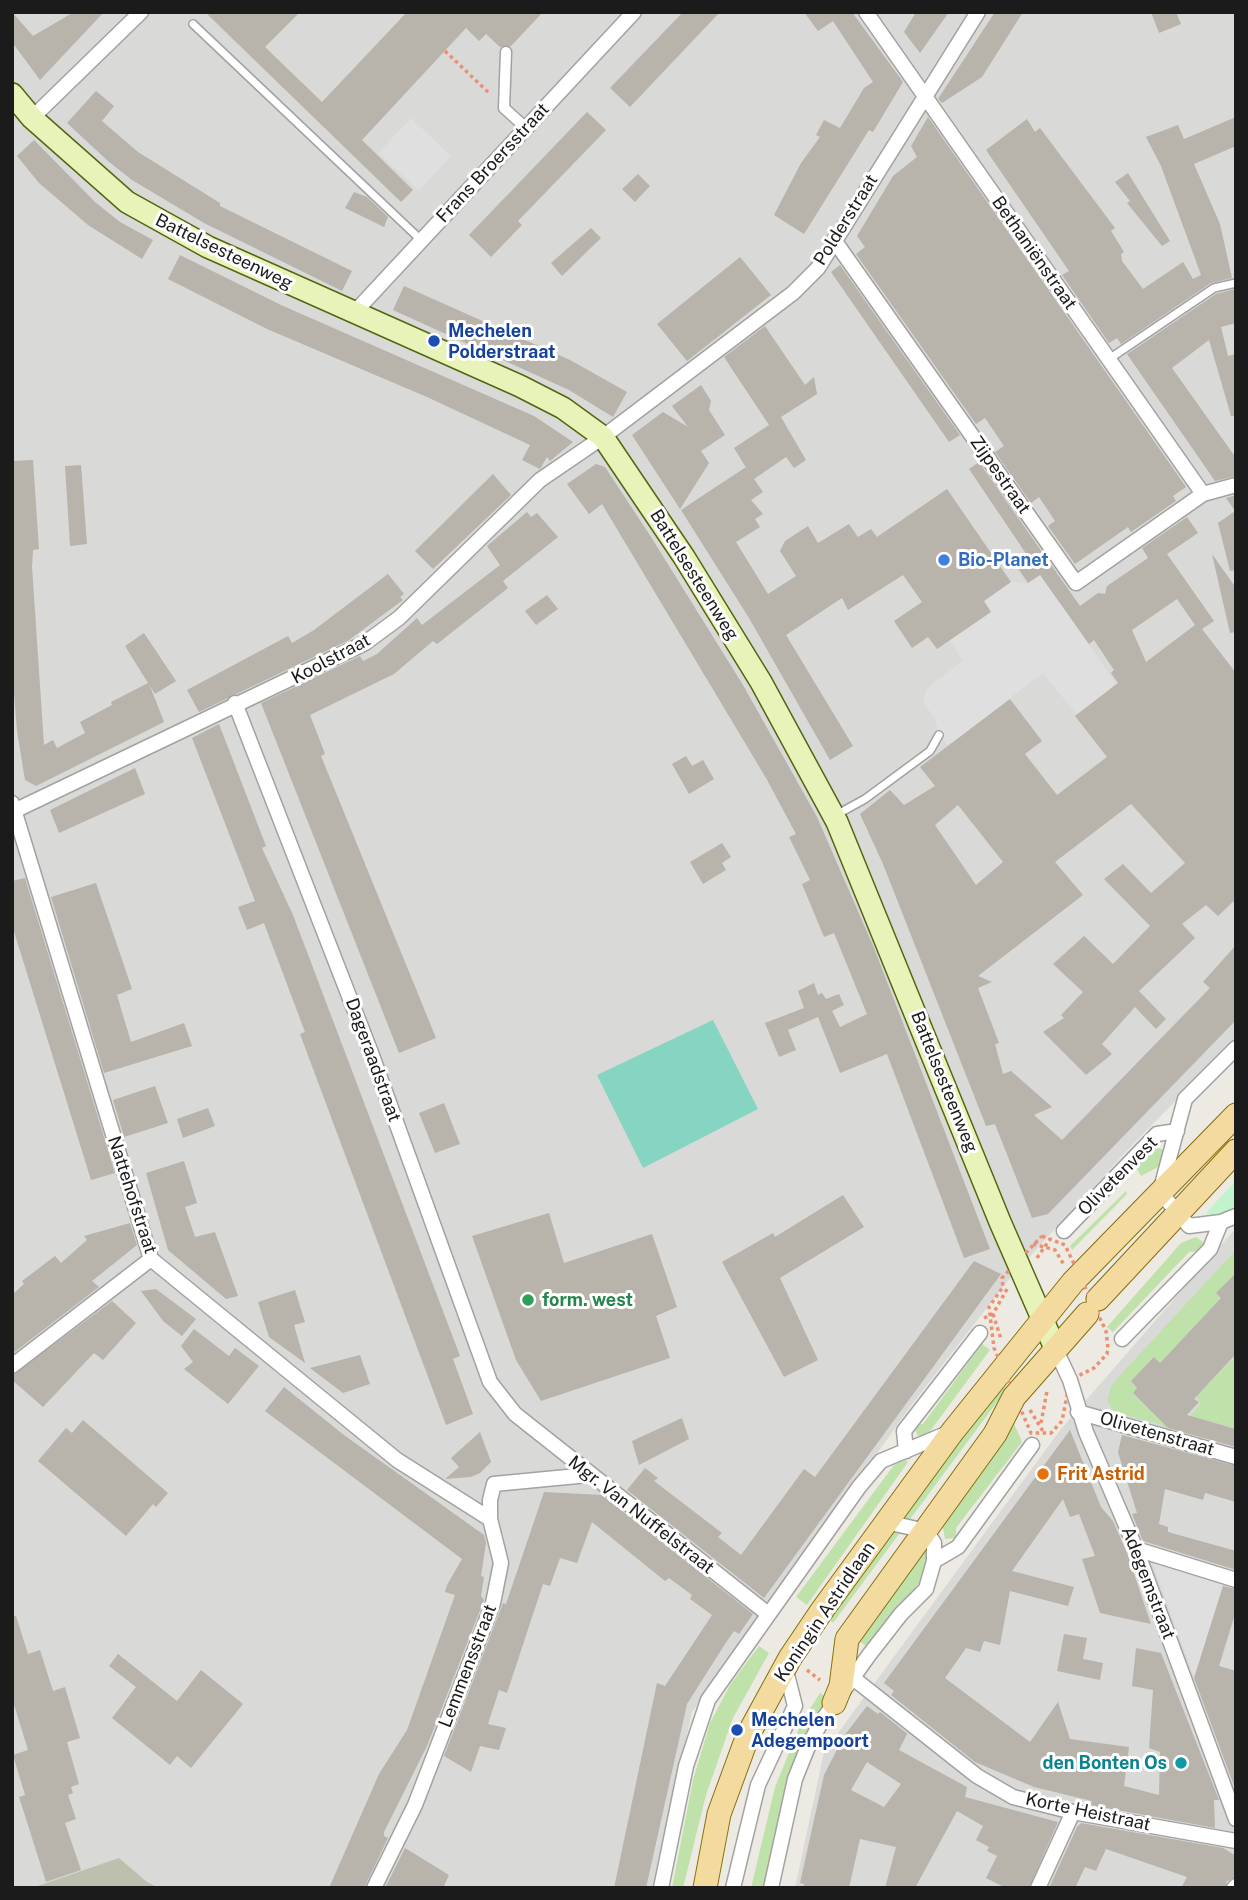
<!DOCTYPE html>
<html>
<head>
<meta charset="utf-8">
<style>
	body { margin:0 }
	#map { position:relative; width:1248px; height:1900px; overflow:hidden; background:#eceae2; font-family:"Public Sans",sans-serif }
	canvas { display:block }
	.frame { position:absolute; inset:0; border:14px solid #1b1b1b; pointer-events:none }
</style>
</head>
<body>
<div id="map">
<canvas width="1248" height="1900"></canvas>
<div class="frame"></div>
</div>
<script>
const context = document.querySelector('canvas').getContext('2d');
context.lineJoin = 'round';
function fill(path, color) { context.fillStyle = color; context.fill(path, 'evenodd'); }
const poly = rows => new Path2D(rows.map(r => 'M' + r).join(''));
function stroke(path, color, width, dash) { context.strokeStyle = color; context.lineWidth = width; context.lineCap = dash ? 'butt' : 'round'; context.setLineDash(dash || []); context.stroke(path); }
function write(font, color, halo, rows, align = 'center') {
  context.font = font + ' "Public Sans",sans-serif'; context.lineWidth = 6; context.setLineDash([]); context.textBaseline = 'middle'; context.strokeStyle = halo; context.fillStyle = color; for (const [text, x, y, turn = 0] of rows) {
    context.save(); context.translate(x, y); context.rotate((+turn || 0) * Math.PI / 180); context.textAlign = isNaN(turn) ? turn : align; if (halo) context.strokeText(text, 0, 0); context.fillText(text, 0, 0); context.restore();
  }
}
fill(poly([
	[12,12,1236,12,1236,1040,1135,1142,1010,1278,913,1403,692,1712,652,1888,12,1888],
	[1236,1228,1236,1888,795,1888,824,1752,1061,1429]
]), '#d9d9d8');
fill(poly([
	[119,1858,147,1882,159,1888,32,1888]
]), '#bdc0ae');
fill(poly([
	[1152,1145,1163,1150,1162,1165,1141,1176,1137,1169,1143,1160,1143,1153],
	[1126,1191,1127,1194,1072,1250,1070,1246],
	[1196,1237,1204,1243,1198,1251,1189,1252,1113,1332,1107,1327,1181,1243],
	[1236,1250,1236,1273,1217,1293,1221,1298,1160,1363,1154,1357,1131,1381,1137,1388,1133,1394,1173,1432,1159,1424,1114,1412,1107,1401,1112,1384],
	[982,1344,990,1350,931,1430,926,1435,918,1436,913,1425,923,1424],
	[1236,1356,1236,1428,1203,1420,1179,1429,1201,1403,1196,1397],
	[1002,1380,1005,1389,1000,1398,833,1623,830,1620],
	[1012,1419,1022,1442,956,1528,956,1538,945,1539,943,1527],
	[905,1460,908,1462,807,1605,796,1597,894,1465],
	[922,1548,927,1550,925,1575,869,1648,856,1639],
	[759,1646,769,1653,733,1718,706,1795,683,1888,672,1888,693,1780,710,1723,730,1685],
	[820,1693,828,1699,766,1888,751,1888,775,1787,802,1721]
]), '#bfe2ab');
fill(poly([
	[1236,1180,1236,1209,1209,1217,1206,1213]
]), '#c1f4cc');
fill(poly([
	[713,1020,758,1109,643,1168,597,1075]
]), '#86d5c2');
fill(poly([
	[411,118,451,156,419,191,378,153],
	[1040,574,1116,684,1077,715,1043,673,948,746,939,735,935,719,923,702,927,688,963,661,942,630,1011,582,1028,583],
	[1152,1560,1225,1580,1198,1668,1201,1697]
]), '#dfdfdf');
fill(poly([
	[12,12,33,36,74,12,104,12,40,80,12,42],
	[205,12,300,12,265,47,322,102,407,12,543,12,511,46,500,47,486,34,479,41,466,28,362,140,413,190,401,202],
	[683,12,720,12,630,107,610,88],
	[804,12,852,12,903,82,873,132,869,130,804,234,774,215,801,163,820,137,816,135,824,120,840,128,864,88,873,82,833,21,818,31],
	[916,12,949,12,920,53,904,32],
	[995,12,1023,12,982,77,942,103,938,99],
	[1151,12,1176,12,1181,24,1159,33],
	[96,91,114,106,102,121,138,152,220,203,220,206,352,271,342,291,204,223,132,180,108,161,67,123],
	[587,112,606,130,518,221,522,225,491,257,469,235],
	[928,117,1186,487,1173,496,1176,501,1131,532,1128,527,1075,564,1048,526,1055,521,1039,497,1031,503,995,452,1004,446,985,418,976,424,856,254,865,247,857,236,893,176,917,157,911,146],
	[1236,117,1236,146,1194,164,1220,224,1232,278,1211,283,1121,344,1117,338,1109,343,1062,275,1069,271,986,150,1027,119,1035,132,1040,128,1115,228,1111,231,1124,252,1121,254,1122,261,1143,289,1183,262,1193,279,1201,275,1161,166,1146,137,1178,125,1184,139],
	[34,140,95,202,120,222,153,240,142,259,88,225,39,183,17,156],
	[1128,173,1170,241,1162,246,1127,203,1130,201,1115,182],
	[638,174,650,186,635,202,622,189],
	[354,192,367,197,388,217,384,227,345,208],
	[591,228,601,238,562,276,551,263],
	[180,255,281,305,534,416,573,442,550,461,547,457,540,469,522,460,530,445,427,397,267,329,168,279],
	[740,257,771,295,687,361,657,324],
	[840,265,960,435,949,442,831,272],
	[404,286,570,360,627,392,613,417,569,390,393,310],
	[1235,289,1236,323,1221,327,1228,356,1236,354,1236,416,1231,416,1209,340,1172,368,1236,458,1236,476,1215,481,1127,354,1216,294],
	[765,326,805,385,814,377,817,394,781,417,806,460,794,468,786,457,754,479,763,492,751,500,763,514,755,519,760,527,736,542,768,594,796,576,780,551,785,541,808,526,818,543,849,524,858,537,871,529,877,537,947,489,1011,582,984,601,991,612,937,649,928,637,912,648,894,621,922,602,903,575,848,610,842,598,786,635,853,746,830,760,749,618,681,510,746,467,750,474,734,448,769,425,724,357],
	[701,385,711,401,709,410,725,435,701,451,709,463,680,509,632,435,663,412,688,427,672,406],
	[33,460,39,549,33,550,32,567,44,745,53,740,57,748,85,733,80,722,112,705,111,702,148,683,125,646,144,633,176,681,155,694,150,686,164,722,36,786,25,780,17,731,12,667,12,461],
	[979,462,1080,606,1098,593,1105,594,1107,586,1148,558,1142,548,1187,517,1198,533,1167,554,1214,621,1202,629,1236,673,1236,899,1218,916,1206,905,1182,924,1195,938,1139,991,1166,1019,1156,1029,1135,1007,1102,1044,1112,1054,1086,1075,1043,1032,1064,1018,1061,1015,1083,992,1053,964,1084,936,1113,964,1150,926,1104,879,1123,864,1151,893,1185,863,1131,804,1055,862,1083,895,978,976,992,982,978,988,999,1043,995,1044,1003,1074,1011,1071,1052,1107,1034,1115,1062,1140,1210,988,1203,982,1236,945,1236,1020,1048,1214,1032,1218,995,1124,986,1126,883,864,860,814,890,790,904,805,935,786,920,767,1010,699,1042,741,1025,754,1057,795,1107,757,1075,716,1118,683,1111,673,1114,670,1094,640,1089,644,1040,575,1028,583,1017,567,1029,558,969,469],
	[1177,599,1195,625,1146,662,1132,630],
	[958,805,1003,862,976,885,935,825],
	[596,464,605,467,651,537,743,685,817,817,874,948,990,1249,964,1258,887,1054,840,1073,818,1017,788,1030,796,1050,779,1057,765,1023,804,1008,798,991,814,983,818,995,822,993,826,999,839,994,844,1005,832,1011,840,1027,867,1014,834,933,824,937,802,884,810,880,789,837,796,834,766,778,602,504,589,514,567,484],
	[81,465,87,544,70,546,65,466],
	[493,474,511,495,433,569,415,551],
	[1236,495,1236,570,1230,571,1218,523,1235,511,1226,498],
	[527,512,531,517,537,513,558,537,503,581,508,588,437,644,433,641,394,674,310,715,325,754,321,756,436,1038,399,1053,261,703,360,656,363,661,377,654,417,618,422,625,500,565,487,546],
	[1212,554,1236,588,1236,632,1230,633],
	[388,574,404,594,400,597,403,600,349,640,199,712,187,690,288,636,292,643,314,630],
	[547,595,558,609,536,625,525,611],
	[219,724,266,846,262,848,293,915,460,1356,453,1359,473,1414,446,1425,300,1034,305,1032,264,923,247,930,238,907,255,901,192,738],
	[686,756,692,766,703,760,714,779,689,794,672,764],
	[135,768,145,794,59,833,50,810],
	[722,843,731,857,722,863,726,870,703,884,690,862],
	[25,878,115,1173,91,1180,12,925,12,881],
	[96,883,132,989,117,995,131,1042,184,1023,192,1046,104,1073,51,897],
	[155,1086,168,1123,124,1137,113,1100],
	[444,1103,460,1144,435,1153,419,1113],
	[208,1108,215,1126,183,1138,177,1119],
	[184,1161,197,1203,185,1207,195,1237,215,1232,238,1296,226,1299,168,1250,146,1173],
	[843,1195,864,1227,780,1278,818,1360,784,1377,722,1262,773,1233,775,1237],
	[549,1213,564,1263,652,1234,677,1307,656,1316,670,1358,541,1401,516,1360,472,1236],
	[130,1223,137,1245,92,1281,99,1287,12,1354,12,1295,24,1284,22,1281,55,1256,61,1263,87,1240,84,1236],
	[974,1261,1001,1274,764,1598,627,1490,645,1468,658,1478,654,1481,722,1533,718,1537,741,1555,804,1469,815,1477],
	[1236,1273,1236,1354,1194,1399,1199,1402,1187,1415,1236,1429,1236,1447,1168,1428,1133,1393,1137,1388,1131,1381,1154,1357,1160,1363,1221,1298,1216,1293],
	[156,1289,196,1319,182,1336,163,1321,141,1291],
	[295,1290,305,1322,294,1325,305,1363,269,1337,258,1302],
	[112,1301,136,1323,103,1360,94,1353,43,1407,12,1380,12,1376],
	[194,1329,229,1356,235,1348,259,1366,228,1404,184,1369,193,1362,181,1346],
	[360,1355,370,1384,343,1393,310,1368],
	[284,1387,344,1435,484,1535,486,1543,481,1576,484,1577,481,1596,484,1600,427,1746,384,1832,384,1836,388,1838,364,1888,329,1888,379,1774,407,1730,455,1595,445,1592,447,1585,462,1559,265,1411],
	[682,1418,689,1439,639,1465,632,1441],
	[83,1420,168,1493,156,1507,153,1504,126,1536,38,1461,66,1428,72,1433],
	[1070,1430,1101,1507,1113,1521,1127,1553,1151,1624,1100,1613,1082,1559,1095,1556,1079,1514,1070,1517,1063,1499,1012,1571,1074,1587,1068,1606,1010,1591,1000,1645,984,1641,980,1652,966,1648,945,1678,1030,1742,1058,1702,1070,1739,1129,1747,1124,1786,1159,1795,1160,1752,1149,1748,1153,1690,1132,1686,1136,1648,1161,1653,1219,1800,1214,1800,1215,1828,1090,1805,1092,1801,1034,1787,975,1762,891,1695,894,1691,884,1683],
	[480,1432,491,1462,480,1473,471,1477,445,1479,459,1467,451,1458],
	[1122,1435,1236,1466,1236,1502,1205,1493,1203,1500,1165,1489,1159,1524,1168,1527,1168,1532,1236,1551,1236,1570,1143,1541,1132,1514,1137,1513,1118,1452],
	[544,1492,602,1495,753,1614,739,1634,734,1631,725,1644,687,1704,646,1888,614,1888,657,1683,665,1686,712,1615,690,1599,692,1595,669,1578,665,1581,592,1522,577,1563,560,1558,550,1586,543,1584,507,1693,499,1690,488,1724,506,1728,499,1750,480,1746,471,1772,444,1756,503,1603,506,1604],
	[1223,1586,1236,1589,1236,1611,1219,1666,1236,1671,1236,1791,1194,1678],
	[12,1616,16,1616,28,1654,40,1650,53,1691,65,1687,80,1738,67,1742,79,1784,71,1787,73,1793,68,1795,76,1819,65,1823,81,1870,46,1882,19,1797,25,1795,13,1755,28,1750,12,1698],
	[1064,1634,1087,1638,1083,1659,1103,1663,1100,1680,1057,1671],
	[118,1654,177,1701,201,1670,243,1704,191,1768,177,1756,170,1765,112,1718,136,1687,109,1666],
	[867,1706,878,1714,880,1712,909,1735,907,1734,899,1750,967,1787,965,1797,1058,1822,1029,1888,1006,1888,986,1878,997,1856,987,1851,989,1847,976,1840,983,1826,957,1811,915,1888,885,1888,896,1847,860,1839,849,1888,803,1888,804,1884,800,1883,824,1775,844,1736],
	[867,1762,901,1784,884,1807,851,1790],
	[1081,1823,1223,1848,1236,1856,1236,1877,1227,1881,1225,1888,1181,1888,1187,1877,1106,1849,1096,1871,1085,1867,1075,1888,1049,1888,1077,1827],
	[405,1848,449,1875,443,1888,385,1888]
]), '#b8b3ab');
const service = poly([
	[193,24,421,240],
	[1109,359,1214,288,1236,283],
	[836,815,865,799,930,751,939,735]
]);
const pedestrian = poly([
	[506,52,504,108,526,128]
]);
const minor = poly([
	[866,12,1203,494],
	[32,118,141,12],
	[834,240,1076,583,1203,494,1236,485],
	[353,314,634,12],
	[235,703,370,1050,490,1382,515,1414,768,1614],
	[12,803,151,1259,397,1460,490,1519],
	[12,812,365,643,399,618,540,480,603,437,793,293,818,268,978,12],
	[1236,1048,1185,1099,1160,1192,1189,1226,1221,1222,1236,1216],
	[1064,1231,1157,1134,1177,1131],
	[1122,1339,1210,1249,1221,1222],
	[1055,1348,1070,1380,1086,1432,1136,1549,1236,1819],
	[12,1366,151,1259],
	[1078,1412,1236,1457],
	[906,1451,904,1431,980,1333],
	[1136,1549,1236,1580],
	[934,1561,958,1547,1032,1445],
	[853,1678,977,1776,1013,1797,1073,1812,1236,1841],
	[374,1888,415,1805,493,1603,501,1563,490,1519,490,1500,494,1484,588,1475],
	[661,1888,686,1766,708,1700,859,1487,881,1461,948,1433],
	[733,1888,758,1785,795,1706,785,1667],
	[771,1888,795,1779,807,1749,821,1722,869,1655,901,1614,926,1589,934,1561,934,1543,926,1531,886,1522],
	[1038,1888,1073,1812],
	[1234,1888,1236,1886]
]);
const secondary = poly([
	[12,94,32,118,127,202,208,247,520,386,563,408,603,437,684,557,761,682,837,822,1000,1222,1055,1348]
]);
const primary = poly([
	[1098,1299,1236,1151],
	[834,1703,841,1686,847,1639,995,1434,1014,1397,1087,1314],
	[705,1888,719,1814,748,1735,790,1658,823,1609,953,1431,1073,1282,1236,1115]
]);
stroke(service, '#a2a2a2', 10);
stroke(pedestrian, '#a2a2a2', 13);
stroke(minor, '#a2a2a2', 17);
stroke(secondary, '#51670e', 24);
stroke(primary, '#866f0d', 25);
stroke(poly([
	[445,51,489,93],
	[1042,1236,1065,1245,1106,1331,1108,1348,1107,1354,1094,1368,1070,1380,1062,1421,1051,1433,1031,1433,994,1348,989,1307,1003,1287,1002,1278,1042,1236],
	[1033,1244,1055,1250,1064,1265],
	[1037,1258,1050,1239],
	[993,1314,1001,1339],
	[984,1318,993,1314,1007,1289],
	[1030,1410,1044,1433],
	[1041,1423,1047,1391],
	[807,1670,820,1680]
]), '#ed9072', 3.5, [3.5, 3.5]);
stroke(service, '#fff', 7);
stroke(pedestrian, '#fff', 10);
stroke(minor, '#fff', 14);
stroke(secondary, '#e8f3b9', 21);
stroke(primary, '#f3dba0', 23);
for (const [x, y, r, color] of [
	[434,341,7,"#1a4fb4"],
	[944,560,7,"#3f7fe0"],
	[528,1300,7,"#2e9e5b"],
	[1043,1474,7,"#e8710a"],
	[737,1730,7,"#1a4fb4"],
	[1181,1763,7,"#0f9aa8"]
]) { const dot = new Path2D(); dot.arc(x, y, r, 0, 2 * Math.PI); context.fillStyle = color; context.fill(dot); stroke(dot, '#fff', 2.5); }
write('18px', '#1b1b1b', '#fff', [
	["Frans Broersstraat",493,163,-47],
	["Polderstraat",846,220,-58],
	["Battelsesteenweg",224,252,26],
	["Bethaniënstraat",1034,253,55],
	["Zijpestraat",1000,475,55],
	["Battelsesteenweg",694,575,58],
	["Koolstraat",331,659,-28],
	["Dageraadstraat",373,1060,70],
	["Battelsesteenweg",944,1082,68],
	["Olivetenvest",1118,1176,-45],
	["Nattehofstraat",132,1195,72],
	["Olivetenstraat",1157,1434,16],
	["Mgr. Van Nuffelstraat",641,1515,38],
	["Adegemstraat",1148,1583,69],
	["Koningin Astridlaan",825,1612,-56],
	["Lemmensstraat",468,1666,-69],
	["Korte Heistraat",1088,1812,12]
]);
write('bold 18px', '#164399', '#fff', [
	["Mechelen",448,331],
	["Polderstraat",448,352],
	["Mechelen",751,1720],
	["Adegempoort",751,1741]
], 'left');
write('bold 18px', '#366cbe', '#fff', [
	["Bio-Planet",958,560]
], 'left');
write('bold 18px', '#27864d', '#fff', [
	["form. west",542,1300]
], 'left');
write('bold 18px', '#c56008', '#fff', [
	["Frit Astrid",1057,1474]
], 'left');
write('bold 18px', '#0d838f', '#fff', [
	["den Bonten Os",1167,1763]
], 'right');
</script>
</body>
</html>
